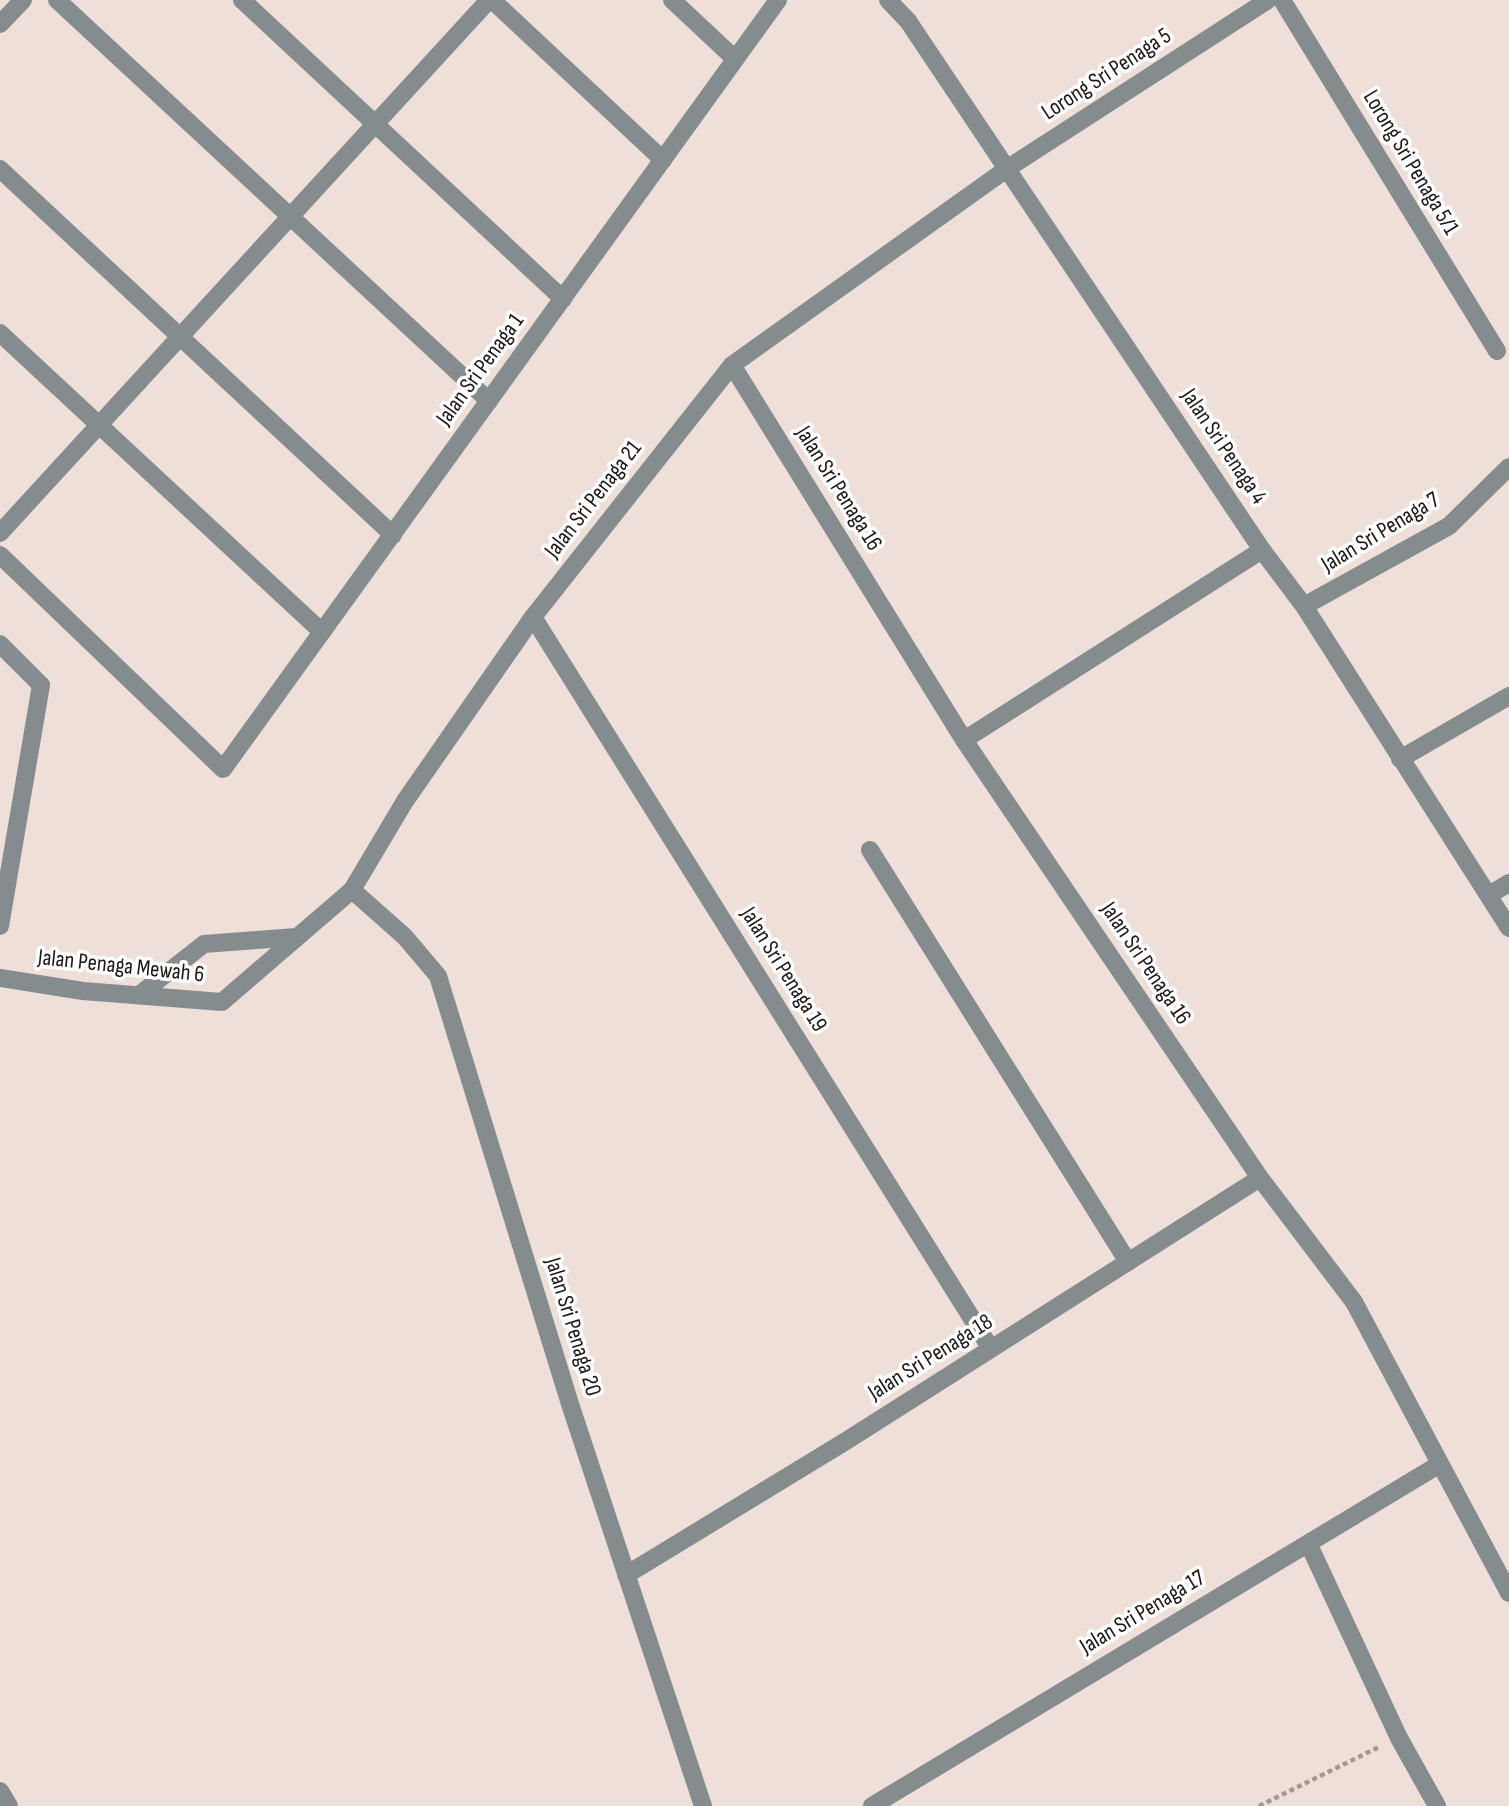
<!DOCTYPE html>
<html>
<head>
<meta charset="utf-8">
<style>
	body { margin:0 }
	canvas { display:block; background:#eedfd9 }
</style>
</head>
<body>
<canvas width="1509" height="1806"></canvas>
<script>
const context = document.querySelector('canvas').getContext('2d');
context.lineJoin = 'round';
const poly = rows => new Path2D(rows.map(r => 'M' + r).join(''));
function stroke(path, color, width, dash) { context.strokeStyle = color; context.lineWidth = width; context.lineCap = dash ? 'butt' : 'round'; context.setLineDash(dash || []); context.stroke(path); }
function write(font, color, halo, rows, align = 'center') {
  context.font = font + ' "Sofia Sans Condensed",sans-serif'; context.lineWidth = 7; context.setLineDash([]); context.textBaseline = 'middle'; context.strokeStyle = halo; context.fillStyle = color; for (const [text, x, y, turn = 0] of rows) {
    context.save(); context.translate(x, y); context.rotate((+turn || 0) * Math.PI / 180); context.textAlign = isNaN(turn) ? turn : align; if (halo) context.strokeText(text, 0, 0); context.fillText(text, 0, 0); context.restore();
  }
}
stroke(poly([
	[1259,1806,1379,1747]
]), '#a49893', 4.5, [5, 3.5]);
stroke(poly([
	[242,0,563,299],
	[672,0,735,59],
	[0,169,393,535],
	[0,533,489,0],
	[0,555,223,769,778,0],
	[0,644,41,685],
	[964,740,1262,550],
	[1400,759,1509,696],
	[870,850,1128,1262],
	[1309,1545,1399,1738,1437,1806]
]), '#858c8e', 18);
stroke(poly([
	[57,0,489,401],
	[492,0,663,160],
	[888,0,908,21,1262,550,1304,606,1509,928],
	[1282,0,1497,351],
	[0,24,23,0],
	[0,333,322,632],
	[732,365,964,740,1260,1178,1354,1302,1509,1593],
	[1304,606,1449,526,1509,467],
	[533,617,991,1349],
	[352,890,405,937,438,976,570,1404,703,1806],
	[1489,895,1509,883],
	[0,926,41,685],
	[0,978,83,991,222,1002,352,890,405,801,533,617,732,365,1008,168,1268,0],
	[139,995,204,944,296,937],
	[626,1575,846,1441,1260,1178],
	[0,1791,9,1806],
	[872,1806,1440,1464]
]), '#858c8e', 18);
write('23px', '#1b1513', '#fff', [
	["Lorong Sri Penaga 5",1107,75,-33],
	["Lorong Sri Penaga 5/1",1410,163,59],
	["Jalan Sri Penaga 1",481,370,-54],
	["Jalan Sri Penaga 4",1223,447,56],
	["Jalan Sri Penaga 16",838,489,58],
	["Jalan Sri Penaga 21",594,500,-52],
	["Jalan Sri Penaga 7",1381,533,-31],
	["Jalan Sri Penaga 16",1145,964,56],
	["Jalan Penaga Mewah 6",121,967,6],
	["Jalan Sri Penaga 19",783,970,58],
	["Jalan Sri Penaga 20",572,1327,73],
	["Jalan Sri Penaga 18",931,1358,-32],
	["Jalan Sri Penaga 17",1143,1613,-31]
]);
</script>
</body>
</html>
